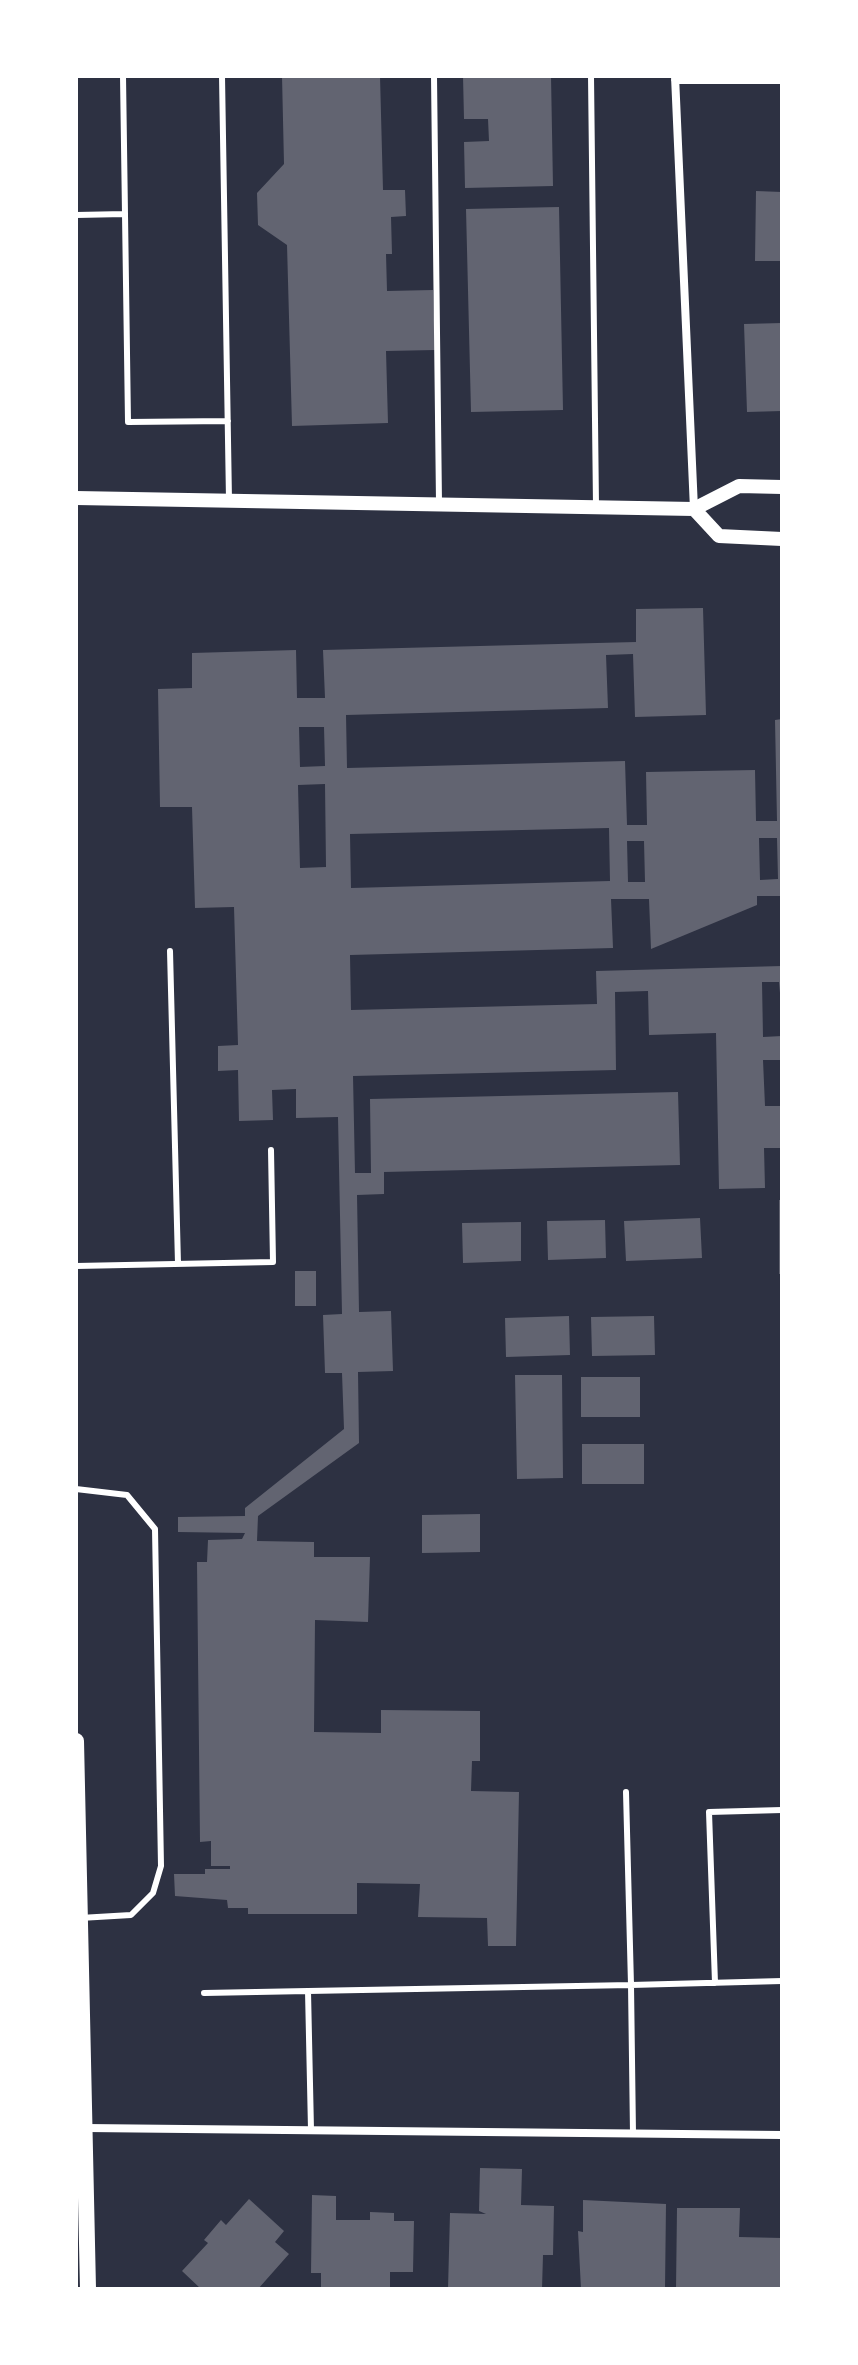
<!DOCTYPE html>
<html>
<head>
<meta charset="utf-8">
<style>
	body { margin:0 }
	#map { position:relative; width:858px; height:2365px; overflow:hidden; background:#2d3142; font-family:"Archivo Narrow",sans-serif }
	canvas { display:block }
	.frame { position:absolute; inset:0; border:78px solid #fff; pointer-events:none }
</style>
</head>
<body>
<div id="map">
<canvas width="858" height="2365"></canvas>
<div class="frame"></div>
</div>
<script>
const context = document.querySelector('canvas').getContext('2d');
context.lineJoin = 'round';
function fill(path, color) { context.fillStyle = color; context.fill(path, 'evenodd'); }
const poly = rows => new Path2D(rows.map(r => 'M' + r).join(''));
function stroke(path, color, width, dash) { context.strokeStyle = color; context.lineWidth = width; context.lineCap = dash ? 'butt' : 'round'; context.setLineDash(dash || []); context.stroke(path); }
fill(poly([
	[282,76,380,76,383,190,405,190,406,216,391,217,392,254,386,254,387,291,433,290,435,350,386,351,388,423,292,426,287,245,258,225,257,193,284,164],
	[463,76,551,76,553,186,465,188,464,142,489,141,488,119,464,119],
	[756,191,782,192,782,261,755,261],
	[559,207,563,410,471,412,466,209],
	[782,323,782,411,747,412,744,324],
	[703,608,706,715,635,717,633,654,606,655,608,708,346,715,347,768,625,761,627,825,647,825,646,772,755,770,756,821,777,821,775,720,782,719,782,896,757,896,757,905,651,949,649,899,611,899,613,948,350,955,351,1010,597,1004,596,971,782,966,782,1015,779,982,762,982,763,1037,782,1036,782,1060,763,1060,765,1106,782,1106,782,1148,764,1148,765,1188,719,1189,716,1033,649,1035,648,991,615,992,616,1070,353,1076,355,1173,371,1173,370,1099,678,1092,680,1165,384,1172,384,1194,357,1195,359,1312,391,1311,393,1371,358,1372,359,1443,258,1516,257,1541,314,1542,314,1557,370,1557,368,1622,315,1620,314,1732,381,1733,381,1710,480,1711,480,1761,472,1761,471,1791,519,1792,516,1946,488,1946,487,1918,418,1917,420,1884,357,1883,357,1914,248,1914,248,1908,228,1908,227,1900,175,1896,174,1874,205,1874,205,1869,230,1869,230,1866,211,1866,211,1841,200,1842,197,1562,207,1562,208,1540,242,1539,245,1533,178,1532,178,1517,245,1516,245,1508,344,1429,342,1373,325,1373,323,1315,342,1314,338,1117,296,1118,296,1089,272,1090,273,1120,239,1121,238,1070,218,1071,218,1046,238,1045,234,907,195,908,192,807,160,807,158,689,192,688,192,653,296,650,297,698,325,698,323,650,636,642,636,609],
	[299,727,324,727,325,766,300,767],
	[325,784,326,867,300,868,298,785],
	[609,828,610,881,351,888,350,834],
	[759,838,777,838,778,879,760,880],
	[627,841,644,841,645,882,628,882],
	[779,1200,782,1200,782,1274,779,1274],
	[700,1218,702,1258,626,1261,624,1221],
	[605,1220,606,1258,548,1260,547,1221],
	[521,1222,521,1261,463,1263,462,1223],
	[295,1271,316,1271,316,1306,295,1306],
	[569,1316,570,1355,506,1357,505,1318],
	[654,1316,655,1355,592,1356,591,1317],
	[515,1375,562,1375,563,1478,517,1479],
	[581,1377,640,1377,640,1417,581,1417],
	[582,1444,644,1444,644,1484,582,1484],
	[480,1514,480,1552,422,1553,422,1515],
	[480,2168,522,2169,521,2205,554,2206,553,2255,543,2255,542,2289,448,2289,450,2213,486,2214,479,2211],
	[312,2195,336,2196,336,2220,370,2220,370,2212,394,2213,394,2221,414,2221,413,2272,390,2272,390,2289,321,2289,321,2273,311,2273],
	[249,2199,284,2231,275,2242,289,2254,258,2289,201,2289,182,2271,208,2243,204,2240,221,2220,226,2225],
	[583,2200,666,2204,665,2289,581,2289,578,2231,583,2232],
	[677,2208,740,2208,739,2237,782,2238,782,2288,676,2289]
]), '#626471');
stroke(poly([
	[123,76,128,422,228,421],
	[222,76,229,500],
	[434,76,439,503],
	[591,76,596,506],
	[76,215,125,214],
	[170,951,178,1264],
	[76,1266,273,1262,271,1150],
	[76,1489,127,1495,155,1529,161,1866,153,1893,131,1915,80,1918],
	[626,1792,631,1985,782,1981],
	[715,1983,709,1812,782,1810],
	[308,1991,631,1985,633,2134],
	[204,1993,308,1991,311,2130]
]), '#fff', 6);
stroke(poly([
	[675,76,694,509],
	[675,80,782,80],
	[86,2128,782,2135]
]), '#fff', 8);
stroke(poly([
	[76,498,694,509,739,486,782,487],
	[694,509,719,536,782,539]
]), '#fff', 14);
stroke(poly([
	[76,1741,88,2289]
]), '#fff', 16);
</script>
</body>
</html>
